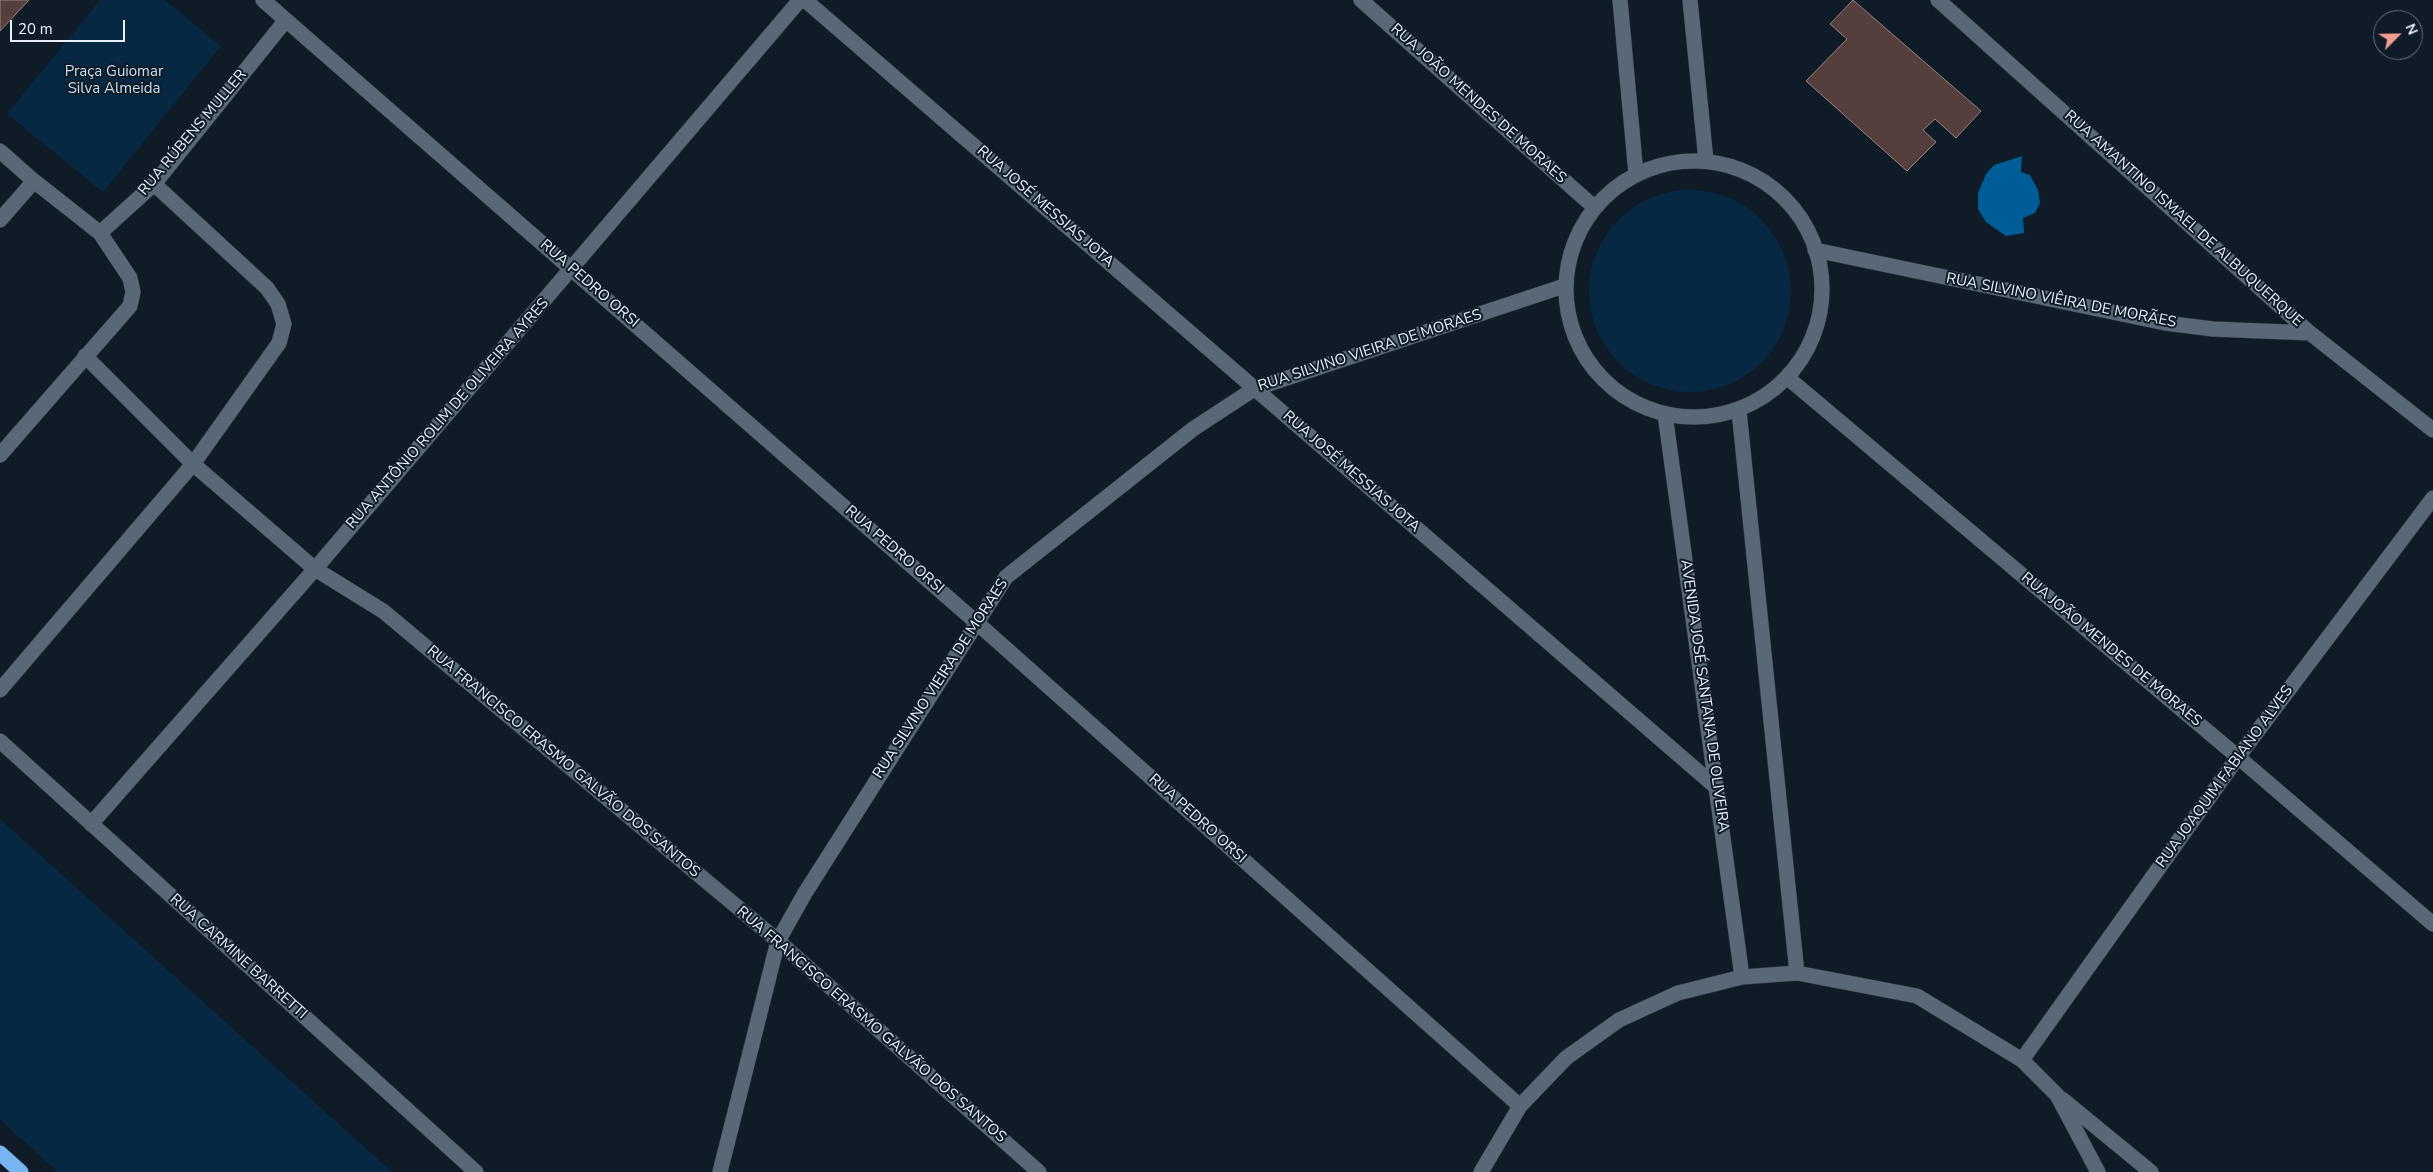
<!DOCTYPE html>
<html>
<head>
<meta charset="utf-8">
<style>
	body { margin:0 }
	#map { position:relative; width:2433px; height:1172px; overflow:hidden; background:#0f1c28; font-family:"Nunito Sans",sans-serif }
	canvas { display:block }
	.north { position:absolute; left:2373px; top:10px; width:50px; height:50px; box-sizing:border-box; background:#0f1c28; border:1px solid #66717c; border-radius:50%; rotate:67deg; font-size:14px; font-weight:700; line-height:20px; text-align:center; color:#e8f1fa }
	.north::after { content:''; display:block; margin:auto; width:18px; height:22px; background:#f59c91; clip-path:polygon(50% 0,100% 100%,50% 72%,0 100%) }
	.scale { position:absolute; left:10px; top:20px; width:115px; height:22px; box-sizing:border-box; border:2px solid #e8f1fa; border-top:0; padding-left:6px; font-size:15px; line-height:18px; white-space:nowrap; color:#e8f1fa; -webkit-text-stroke:4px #0f1c28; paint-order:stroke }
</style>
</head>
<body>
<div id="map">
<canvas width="2433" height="1172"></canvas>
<div class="north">N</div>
<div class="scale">20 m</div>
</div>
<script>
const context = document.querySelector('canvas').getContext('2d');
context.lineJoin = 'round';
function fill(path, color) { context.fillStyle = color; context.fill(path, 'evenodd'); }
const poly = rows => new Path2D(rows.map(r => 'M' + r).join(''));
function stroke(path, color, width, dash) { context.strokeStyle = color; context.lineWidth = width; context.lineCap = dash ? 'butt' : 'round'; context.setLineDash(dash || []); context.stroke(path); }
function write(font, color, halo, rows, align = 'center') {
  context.font = font + ' "Nunito Sans",sans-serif'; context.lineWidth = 4; context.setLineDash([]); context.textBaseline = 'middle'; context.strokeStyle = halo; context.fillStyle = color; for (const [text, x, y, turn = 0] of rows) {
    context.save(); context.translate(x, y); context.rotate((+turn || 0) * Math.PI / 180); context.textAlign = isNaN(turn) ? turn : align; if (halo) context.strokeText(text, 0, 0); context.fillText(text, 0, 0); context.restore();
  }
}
fill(poly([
	[100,0,165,0,221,46,103,192,7,114],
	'1589 291a101 101 0 1 1 202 0a101 101 0 1 1-202 0Z',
	[0,819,392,1172,58,1172,0,1120]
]), '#062843');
fill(poly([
	[2022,156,2021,172,2030,175,2038,190,2040,203,2035,213,2023,218,2024,233,2006,236,1986,222,1978,209,1978,193,1986,174,1994,165]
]), '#005c97');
const building = poly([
	[0,0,29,0,0,31,0,0],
	[1853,0,1981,111,1956,138,1935,119,1923,130,1936,142,1907,171,1806,81,1847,39,1830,24,1853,0]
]);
fill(building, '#553f3d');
stroke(building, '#9b8380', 1);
const street = poly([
	[263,0,976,622,1520,1106],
	[805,0,1716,787],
	[1361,0,1594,207],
	[1620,0,1636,174],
	[1690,0,1706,161],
	[1938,0,2310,333,2433,430],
	[0,151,34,181,100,233],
	'1566 289a128 128 0 1 1 256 0a128 128 0 1 1-256 0Z',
	[0,220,34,181],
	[1815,250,2165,323,2213,329,2310,333],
	[85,356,193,464,315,569,383,611,778,941,1039,1172],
	[1788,378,2238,757,2433,924],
	[1739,411,1797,973],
	[1665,414,1742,977],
	[0,455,130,306,133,292,130,278,100,233,154,184,286,20],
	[0,690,193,464,279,343,284,324,278,304,267,288,154,184],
	[0,741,476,1172],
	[91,824,315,569,800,0],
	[2022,1060,2238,757,2433,498],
	[2062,1099,2151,1172],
	[720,1172,778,941,805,893,1006,577,1193,429,1254,389,1561,287],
	[1481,1172,1520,1106,1566,1058,1619,1020,1678,993,1742,977,1797,973,1917,996,2022,1060,2057,1095,2098,1172]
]);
const highway = poly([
	[0,1153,21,1172]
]);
stroke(street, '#2e3640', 16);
stroke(highway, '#2e3640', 16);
stroke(street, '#586876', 15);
stroke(highway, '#76b5ef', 15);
write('15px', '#cbddee', '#0f1c28', [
	["Praça Guiomar",114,72],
	["Silva Almeida",114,89]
]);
write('15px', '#e8f1fa', '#0f1c28', [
	["RUA JOÃO MENDES DE MORAES",1478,104,42],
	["RUA RÚBENS MULLER",193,133,-50],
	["RUA JOSÉ MESSIAS JOTA",1045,207,41],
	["RUA AMANTINO ISMAEL DE ALBUQUERQUE",2183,219,42],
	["RUA PEDRO ORSI",589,284,41],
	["RUA SILVINO VIÊIRA DE MORÃES",2061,301,11],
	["RUA SILVINO VIEIRA DE MORAES",1370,351,-18],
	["RUA ANTÔNIO ROLIM DE OLIVEIRA AYRES",448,414,-49],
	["RUA JOSÉ MESSIAS JOTA",1351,472,41],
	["RUA PEDRO ORSI",894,550,41],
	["RUA JOÃO MENDES DE MORAES",2111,650,40],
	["RUA SILVINO VIEIRA DE MORAES",941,679,-57],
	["AVENIDA JOSÉ SANTANA DE OLIVEIRA",1704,696,82],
	["RUA FRANCISCO ERASMO GALVÃO DOS SANTOS",563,762,40],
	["RUA JOAQUIM FABIANO ALVES",2225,777,-54],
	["RUA PEDRO ORSI",1197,819,42],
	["RUA CARMINE BARRETTI",238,957,42],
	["RUA FRANCISCO ERASMO GALVÃO DOS SANTOS",871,1025,41]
]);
</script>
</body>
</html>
